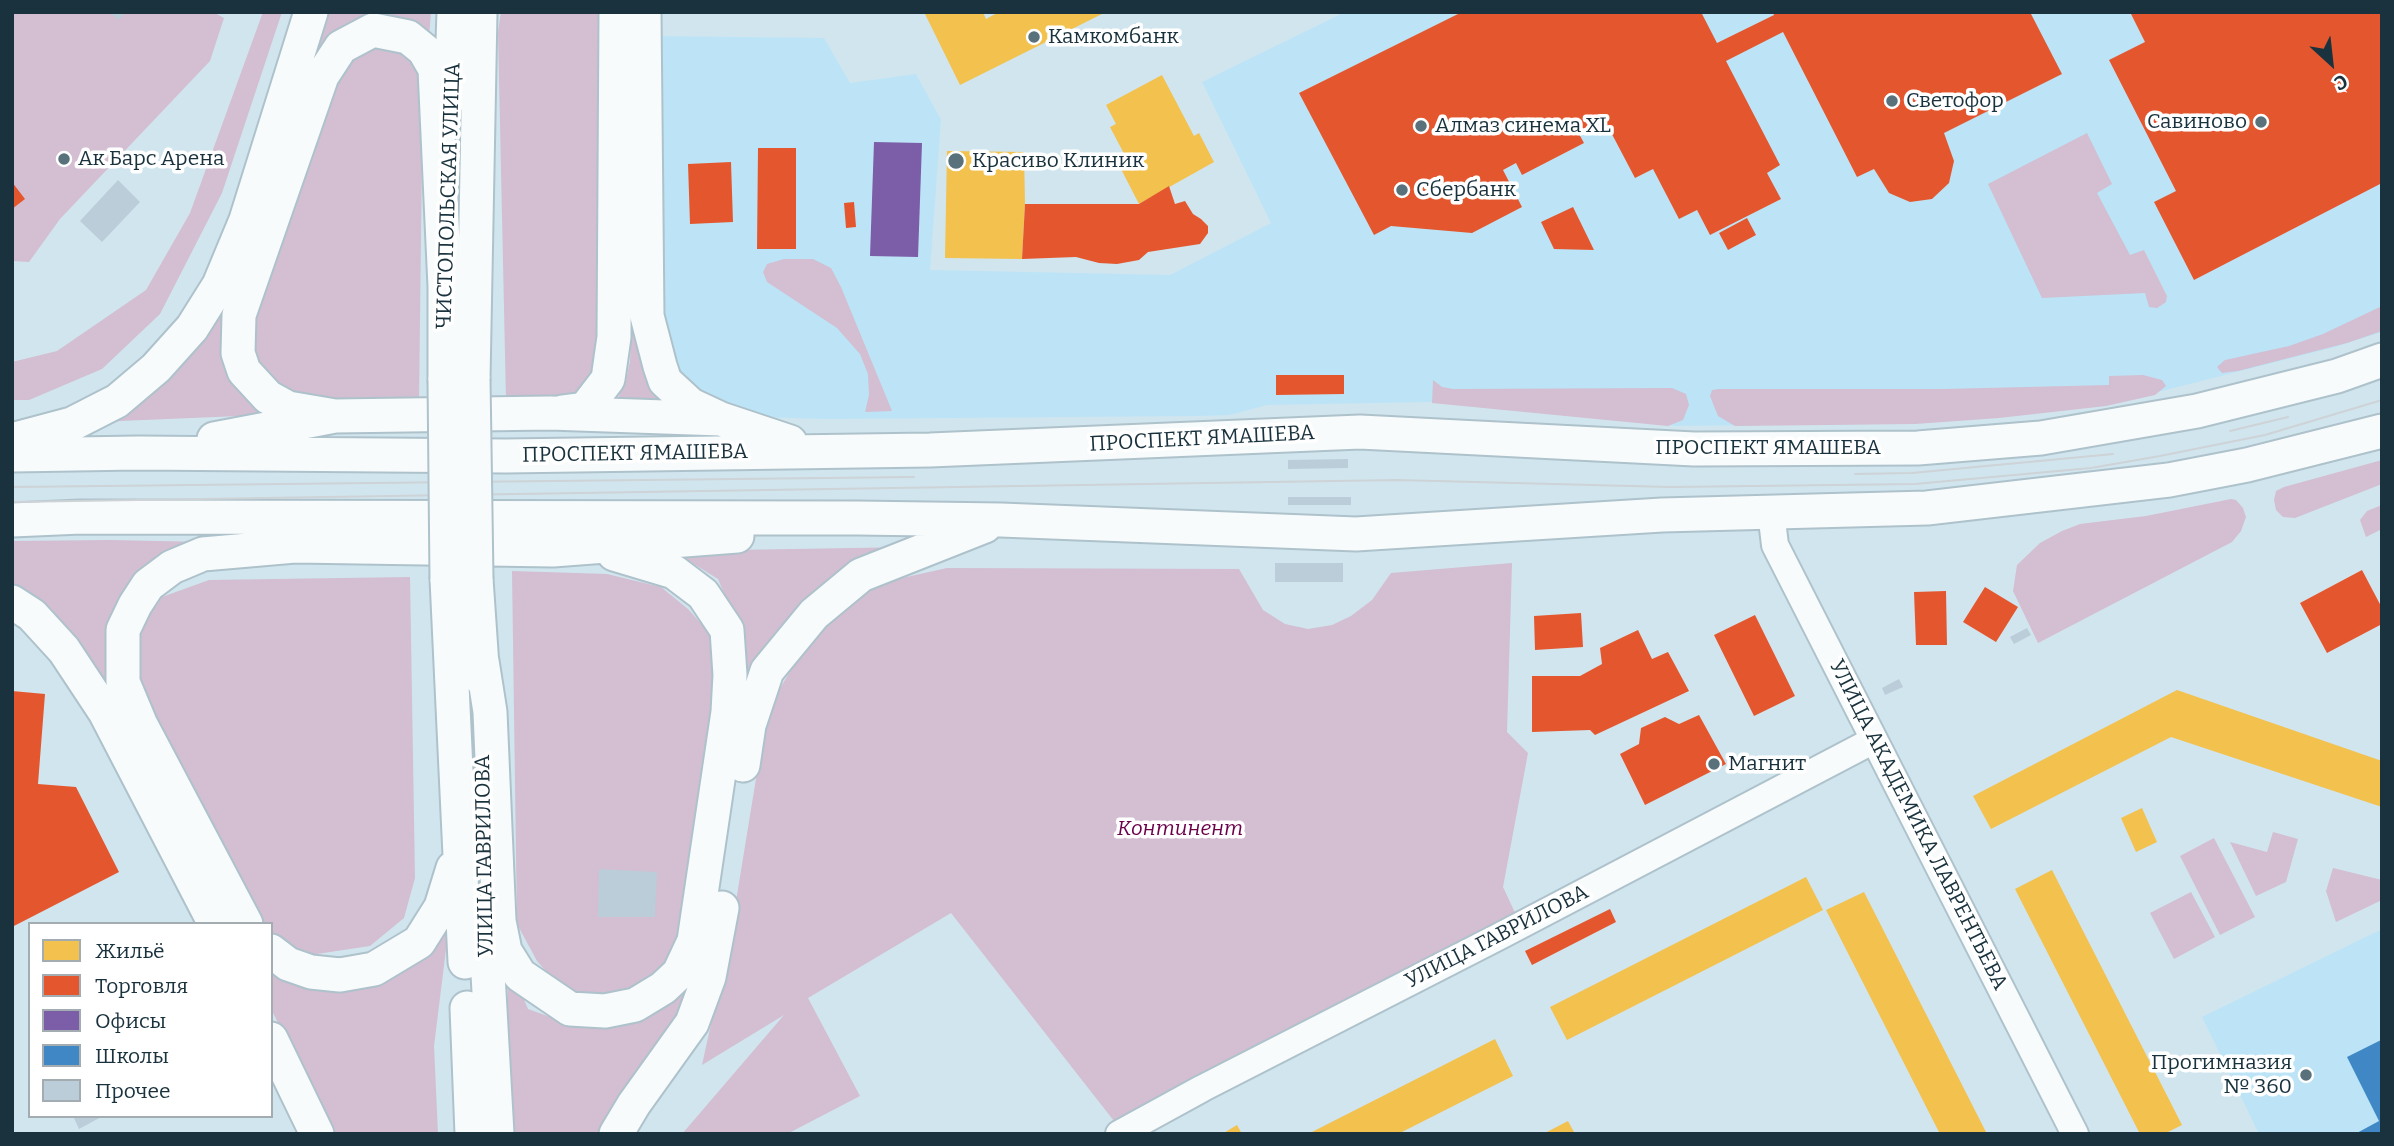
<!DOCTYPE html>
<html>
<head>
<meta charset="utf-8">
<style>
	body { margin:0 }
	#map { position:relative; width:2394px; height:1146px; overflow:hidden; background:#d1e5ee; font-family:Bitter,serif }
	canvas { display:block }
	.frame { position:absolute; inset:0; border:14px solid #19323d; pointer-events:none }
	.legend { position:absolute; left:28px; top:922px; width:245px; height:196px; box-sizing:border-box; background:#fff; border:2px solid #a3adb1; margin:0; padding:9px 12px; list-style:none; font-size:21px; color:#19323d }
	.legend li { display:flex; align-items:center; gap:14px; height:35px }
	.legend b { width:35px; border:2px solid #a3adb1 }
	.north { position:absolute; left:2296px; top:28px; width:70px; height:70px; -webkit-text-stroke:5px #fff; paint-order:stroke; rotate:153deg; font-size:19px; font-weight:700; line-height:28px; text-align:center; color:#19323d }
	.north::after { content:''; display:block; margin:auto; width:24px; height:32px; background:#19323d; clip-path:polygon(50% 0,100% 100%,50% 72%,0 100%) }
</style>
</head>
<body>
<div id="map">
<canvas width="2394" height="1146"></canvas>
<div class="frame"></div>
<ul class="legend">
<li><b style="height:19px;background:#f2c14e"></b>Жильё</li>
<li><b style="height:19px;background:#e4572e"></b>Торговля</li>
<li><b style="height:19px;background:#7b5ea7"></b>Офисы</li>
<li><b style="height:19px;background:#3f88c5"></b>Школы</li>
<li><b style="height:19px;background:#bbcdd8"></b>Прочее</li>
</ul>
<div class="north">С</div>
</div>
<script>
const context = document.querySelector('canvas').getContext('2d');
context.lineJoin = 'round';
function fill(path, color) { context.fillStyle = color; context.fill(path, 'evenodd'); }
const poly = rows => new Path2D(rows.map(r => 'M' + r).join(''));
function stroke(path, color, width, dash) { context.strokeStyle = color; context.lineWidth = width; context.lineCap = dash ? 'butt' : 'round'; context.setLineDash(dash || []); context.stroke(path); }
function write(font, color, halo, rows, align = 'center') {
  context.font = font + ' Bitter,serif'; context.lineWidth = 7; context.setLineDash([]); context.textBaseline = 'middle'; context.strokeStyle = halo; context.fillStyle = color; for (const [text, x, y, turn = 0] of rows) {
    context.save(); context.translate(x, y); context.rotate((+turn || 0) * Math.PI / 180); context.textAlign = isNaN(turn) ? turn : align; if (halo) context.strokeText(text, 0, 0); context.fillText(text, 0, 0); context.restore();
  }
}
fill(poly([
	[1345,12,2382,12,2382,332,2335,347,2154,393,1915,423,1677,426,1429,402,1267,405,1230,415,1198,416,827,419,758,417,703,404,661,350,652,36,824,38,850,83,916,74,941,120,930,270,1170,275,1271,223,1202,82],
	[2382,929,2382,1134,2259,1134,2202,1017]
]), '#bce4f6');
fill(poly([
	[12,12,213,12,224,18,210,61,60,219,29,262,12,261],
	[263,12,282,12,222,193,160,314,102,369,29,400,12,400,12,362,57,351,146,290,190,213],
	[326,12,431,12,429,38,407,27,302,90],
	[501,12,610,12,601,369,574,398,506,400,498,32],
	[380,45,400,46,423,76,419,401,296,400,249,357,249,320,339,77,357,55],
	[2087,133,2112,184,2097,193,2130,255,2144,250,2167,296,2166,302,2157,308,2149,307,2145,293,2042,298,1988,184],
	[784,259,813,259,831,268,841,287,892,411,865,412,869,395,868,374,860,354,837,328,767,282,763,272,767,264],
	[242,261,234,382,252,406,263,415,96,422],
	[2382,306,2382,331,2347,343,2238,371,2222,373,2217,367,2225,360,2289,346,2323,334],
	[632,323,670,409,607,410,618,398,626,381,630,361],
	[2143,375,2162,380,2166,386,2155,395,2106,406,1999,418,1915,424,1735,426,1718,416,1710,396,1712,390,1719,389,1943,389,2109,385,2109,376],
	[1433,380,1442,387,1453,389,1672,388,1686,394,1689,405,1683,420,1668,426,1432,403],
	[2382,460,2382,484,2295,518,2283,517,2276,510,2274,500,2276,491,2284,487],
	[2231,499,2236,500,2243,508,2246,517,2241,531,2232,542,2038,643,2013,591,2017,565,2040,543,2062,531,2080,524,2146,516],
	[2382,505,2382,529,2366,537,2360,520,2367,511],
	[109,540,207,542,114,619,106,652,107,678,118,711,12,590,12,541],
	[913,547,750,693,701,972,681,1027,600,1134,514,1134,507,1057,508,962,528,1009,581,1028,622,1021,671,998,738,627,718,579,673,551],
	[1512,563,1507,732,1528,753,1503,887,1517,917,1114,1121,951,913,808,998,860,1096,787,1134,682,1134,784,1015,702,1065,730,938,762,742,776,695,815,630,875,584,947,568,1239,569,1263,610,1285,624,1308,629,1332,625,1351,616,1372,600,1391,573],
	[512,571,607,574,661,587,688,609,714,638,717,684,675,955,629,997,594,1001,564,992,537,961,517,924],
	[410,577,415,878,404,918,370,946,310,955,271,942,271,924,256,924,129,677,138,631,162,597,209,580],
	[2273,832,2298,839,2286,882,2256,896,2230,842,2267,852],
	[2214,838,2255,917,2220,935,2180,856],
	[2333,868,2382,880,2382,900,2336,922,2326,891],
	[2191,892,2215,937,2174,959,2150,913],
	[449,925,434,1046,438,1134,335,1134,271,1009,271,967,301,981]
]), '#d3bed2');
fill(poly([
	[924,12,983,12,986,19,999,12,1106,12,960,85],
	[1162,75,1194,136,1199,133,1214,162,1139,204,1121,169,1130,165,1110,127,1116,124,1106,105],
	[947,151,1024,152,1025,204,1022,259,945,258],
	[2177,690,2382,761,2382,807,2171,737,1991,829,1973,796],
	[2142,808,2157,842,2136,852,2121,818],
	[2052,870,2182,1125,2164,1134,2140,1134,2015,889],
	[1806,877,1823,910,1567,1040,1550,1007],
	[1864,892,1987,1134,1940,1134,1826,910],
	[1495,1039,1513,1076,1475,1095,1398,1134,1308,1134],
	[1568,1121,1575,1134,1543,1134],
	[1237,1125,1242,1134,1222,1134]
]), '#f2c14e');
fill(poly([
	[1462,12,1701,12,1717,43,1774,15,1773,12,2030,12,2062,74,1944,133,1954,161,1949,183,1932,199,1910,202,1889,193,1874,169,1857,177,1783,32,1726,61,1780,165,1767,173,1781,199,1710,235,1697,210,1679,219,1653,169,1635,178,1604,119,1578,132,1584,143,1522,175,1516,163,1503,170,1522,207,1472,233,1391,226,1374,235,1299,93],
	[2130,12,2382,12,2382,183,2194,280,2154,202,2176,191,2109,60,2145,42],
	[758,148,796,148,796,249,757,249],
	[731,162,733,222,690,224,688,164],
	[12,182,25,199,12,209],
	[1169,186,1175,204,1185,201,1193,214,1201,219,1208,226,1208,233,1200,244,1148,252,1139,260,1117,264,1099,263,1076,257,1022,259,1025,204,1139,204],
	[854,202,856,227,846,228,844,203],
	[1573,207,1594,250,1554,249,1541,222],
	[1747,218,1756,235,1728,250,1719,233],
	[1276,375,1344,375,1344,394,1276,395],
	[2362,570,2382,608,2382,624,2327,653,2300,603],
	[1985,587,2018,607,1996,642,1963,622],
	[1946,591,1947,645,1916,645,1914,592],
	[1581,613,1583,647,1535,650,1534,616],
	[1755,615,1795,696,1754,716,1714,635],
	[1638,630,1652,659,1668,652,1689,691,1595,735,1590,730,1532,732,1532,676,1580,676,1602,664,1600,648],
	[12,691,45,694,38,784,76,787,119,872,12,927],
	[1699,715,1726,764,1645,805,1620,754,1639,744,1641,728,1665,717,1679,724],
	[1610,909,1616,922,1532,965,1525,951]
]), '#e4572e');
fill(poly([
	[874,142,922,143,918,257,870,256]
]), '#7b5ea7');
fill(poly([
	[2381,1040,2382,1134,2355,1134,2379,1121,2347,1057]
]), '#3f88c5');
fill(poly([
	[109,12,125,12,119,20],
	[118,180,140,202,102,242,80,221],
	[1348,459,1348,468,1288,469,1288,460],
	[1288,497,1351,497,1351,505,1288,505],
	[1275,563,1343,563,1343,582,1275,582],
	[2027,628,2031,635,2014,644,2010,637],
	[1899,679,1903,687,1885,695,1882,688],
	[599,869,657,872,655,917,598,917],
	[73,1116,103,1116,79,1129]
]), '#bbcdd8');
const minor = poly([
	[1771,512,1775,545,2075,1134],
	[1119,1134,1203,1088,1500,936,1874,740]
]);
const major = poly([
	[644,12,647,316,660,366,665,381,691,405,721,419,790,442],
	[451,97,454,12],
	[473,379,480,12],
	[445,380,445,267],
	[562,412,585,409,608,379,614,337,616,12],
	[335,416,288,408,268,397,244,371,238,353,239,315,322,76,341,47,373,30,408,37,424,50,435,69,445,287],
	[214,439,335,416,550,413,721,419],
	[12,440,72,424,117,401,156,368,192,328,219,285,246,220,311,12],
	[12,455,138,453,506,456,930,450,1360,432,1694,449,1918,448,2041,438,2197,411,2337,376,2382,360],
	[12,520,81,517,857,518,1001,520,1356,534,1662,515,1927,508,2169,480,2247,465,2382,431],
	[447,579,465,962],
	[476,579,483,681],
	[12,602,32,615,64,650,105,712,215,924],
	[482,661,490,712,499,921,505,951,520,975,570,1009,605,1011,635,1005,663,988,679,973,694,941,728,712,730,675,727,630,703,594,674,572,614,554],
	[743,765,749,725,767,671,814,614,861,575,985,526],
	[485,921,497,1134],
	[246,924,141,725,123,682,123,630,135,605,148,585,172,567,203,554,295,546,553,550,737,536],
	[271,951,288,964,311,972,340,975,374,969,419,942,441,907,453,868],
	[467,1008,472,1134],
	[271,1039,317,1134],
	[616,1134,634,1104,692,1023,709,977,722,908]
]);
stroke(minor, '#aec2cb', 30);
stroke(major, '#aec2cb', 37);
stroke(minor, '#f8fbfc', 26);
stroke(major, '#f8fbfc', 33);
stroke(poly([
	[2230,431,2288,417],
	[1855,474,1912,473,2113,454],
	[12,487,914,477],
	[12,502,1397,480,1670,487,1915,484,2091,468,2160,456,2265,435,2382,400]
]), '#cdd3d6', 2);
const majorBridge = poly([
	[473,379,476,579],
	[445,380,447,579]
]);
stroke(majorBridge, '#aec2cb', 37, []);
stroke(majorBridge, '#f8fbfc', 33);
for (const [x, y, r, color] of [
	[1034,37,7,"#59717b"],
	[1892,101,7,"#59717b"],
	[2261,122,7,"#59717b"],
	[1421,126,7,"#59717b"],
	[64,159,7,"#59717b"],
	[956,161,9,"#59717b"],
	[1402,190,7,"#59717b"],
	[1714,764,7,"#59717b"],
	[2306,1075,7,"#59717b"]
]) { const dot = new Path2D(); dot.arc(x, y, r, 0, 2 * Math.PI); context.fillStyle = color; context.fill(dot); stroke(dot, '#fff', 2.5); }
write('21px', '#19323d', '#fff', [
	["Камкомбанк",1048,37],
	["Светофор",1906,101],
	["Савиново",2247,122,"right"],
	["Алмаз синема XL",1435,126],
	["Ак Барс Арена",78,159],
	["Красиво Клиник",972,161],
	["Сбербанк",1416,190],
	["Магнит",1728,764],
	["Прогимназия",2292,1063,"right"],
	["№ 360",2292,1087,"right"]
], 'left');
write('21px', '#19323d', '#fff', [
	["ЧИСТОПОЛЬСКАЯ УЛИЦА",449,196,-88],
	["ПРОСПЕКТ ЯМАШЕВА",1202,439,-3],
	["ПРОСПЕКТ ЯМАШЕВА",1768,448],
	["ПРОСПЕКТ ЯМАШЕВА",635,454,-1],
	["УЛИЦА АКАДЕМИКА ЛАВРЕНТЬЕВА",1918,825,63],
	["УЛИЦА ГАВРИЛОВА",485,856,-91],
	["УЛИЦА ГАВРИЛОВА",1497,937,-27]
]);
write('italic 21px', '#6b014a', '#fff', [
	["Континент",1180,829]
]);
</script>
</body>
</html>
